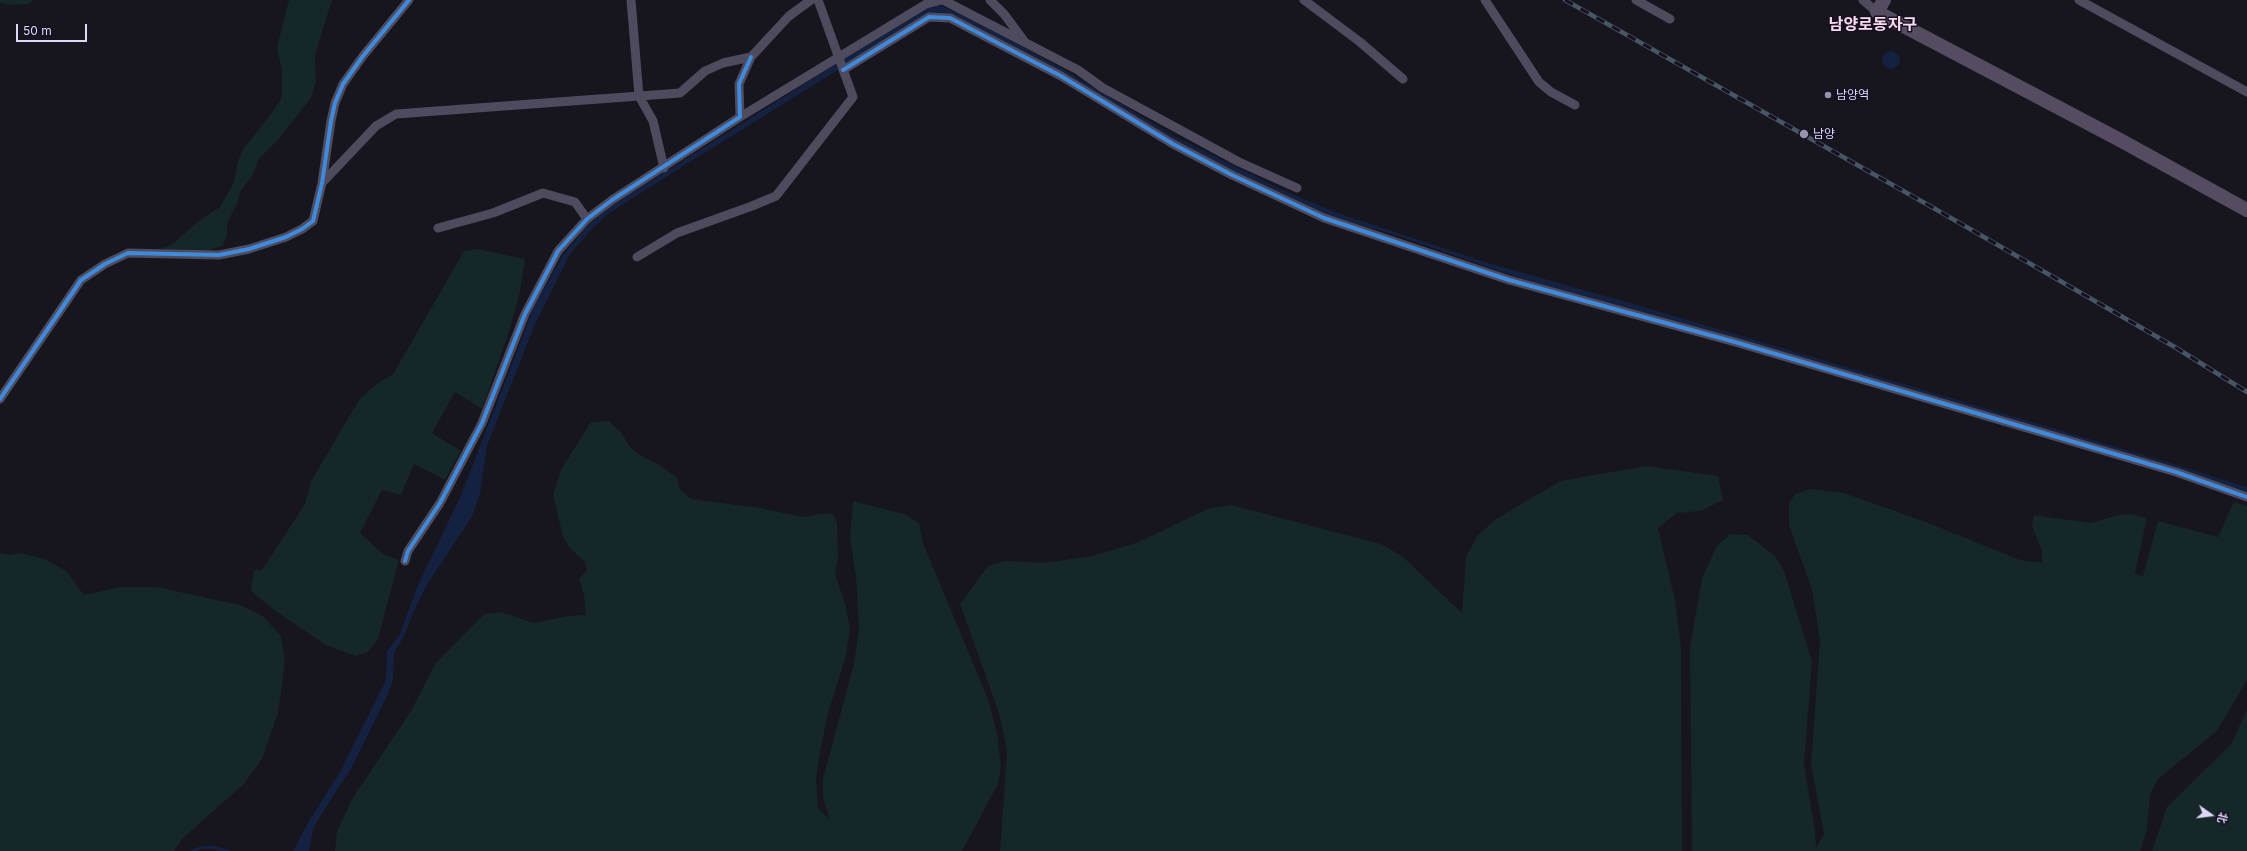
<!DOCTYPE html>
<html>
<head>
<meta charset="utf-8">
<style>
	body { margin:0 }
	#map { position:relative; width:2247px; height:851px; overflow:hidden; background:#17151e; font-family:Inter,"Noto Sans SC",sans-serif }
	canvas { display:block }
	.north { position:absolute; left:2191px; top:795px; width:40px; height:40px; -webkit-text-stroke:3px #151122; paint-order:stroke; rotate:104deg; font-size:11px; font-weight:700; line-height:16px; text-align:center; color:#ded7fa }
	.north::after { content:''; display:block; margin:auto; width:14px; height:18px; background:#ded7fa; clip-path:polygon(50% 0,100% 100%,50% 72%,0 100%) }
	.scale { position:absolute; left:16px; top:24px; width:71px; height:18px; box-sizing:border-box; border:2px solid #ded7fa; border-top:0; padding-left:5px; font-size:12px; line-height:14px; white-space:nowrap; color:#ded7fa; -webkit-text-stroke:3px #151122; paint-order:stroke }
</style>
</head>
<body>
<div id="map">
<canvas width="2247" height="851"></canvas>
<div class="north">北</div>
<div class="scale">50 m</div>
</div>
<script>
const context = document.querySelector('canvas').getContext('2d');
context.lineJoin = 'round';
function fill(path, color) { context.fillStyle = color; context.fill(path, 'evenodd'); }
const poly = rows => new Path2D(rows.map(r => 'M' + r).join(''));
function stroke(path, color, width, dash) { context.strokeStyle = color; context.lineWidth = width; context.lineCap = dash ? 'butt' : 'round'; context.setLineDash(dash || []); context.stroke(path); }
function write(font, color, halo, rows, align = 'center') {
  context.font = font + ' Inter,"Noto Sans KR",sans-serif'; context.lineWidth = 3; context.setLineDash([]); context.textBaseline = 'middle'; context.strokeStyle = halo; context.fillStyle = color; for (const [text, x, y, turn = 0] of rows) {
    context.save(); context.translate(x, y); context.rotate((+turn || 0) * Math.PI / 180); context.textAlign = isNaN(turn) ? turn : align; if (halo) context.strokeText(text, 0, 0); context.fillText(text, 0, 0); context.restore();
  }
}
fill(poly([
	[0,0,33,0,29,4,13,5,0,3],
	[289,0,332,0,315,55,316,82,311,98,277,141,258,160,254,173,240,192,238,201,227,224,227,236,222,246,209,250,160,249,173,244,196,223,220,207,234,182,238,161,244,148,271,114,282,97,282,72,277,47],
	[478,249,525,259,520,292,508,335,482,409,455,392,432,433,461,451,445,480,414,464,401,495,382,490,360,533,383,554,399,560,378,639,368,652,355,656,326,645,274,610,251,591,254,570,262,570,305,504,311,481,359,400,375,385,393,374,464,251],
	[609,421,621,432,630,447,638,454,661,466,677,478,680,489,691,499,760,508,803,517,820,514,833,514,837,523,838,557,835,574,845,603,850,628,846,656,828,713,820,752,816,779,818,808,829,819,823,797,823,779,854,663,859,630,856,577,850,537,853,501,904,514,919,523,923,543,988,699,997,733,1001,767,998,784,962,851,335,851,337,831,352,799,411,711,435,664,484,614,501,612,534,623,568,616,586,615,584,594,579,579,587,570,585,562,570,548,563,537,553,495,561,470,591,422],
	[1646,466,1718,476,1723,500,1701,511,1677,513,1658,528,1675,600,1681,648,1682,851,1000,851,1007,751,999,713,960,604,988,566,1004,561,1044,563,1092,556,1139,542,1207,509,1231,505,1381,544,1402,556,1462,613,1466,557,1478,535,1496,519,1560,481],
	[1810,489,1844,493,1926,522,2020,560,2042,563,2042,551,2032,526,2034,515,2091,523,2118,515,2131,514,2147,518,2135,574,2143,576,2158,521,2218,537,2234,502,2247,506,2247,680,2217,731,2157,780,2150,796,2147,830,2140,851,1692,851,1690,647,1702,578,1717,546,1730,534,1748,535,1775,556,1784,571,1812,661,1804,764,1815,831,1816,848,1824,834,1811,764,1820,641,1812,590,1789,525,1789,503,1795,494],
	[0,553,10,555,20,553,45,559,66,571,84,595,120,587,157,587,240,605,263,616,281,636,285,661,278,713,262,759,244,784,183,838,174,851,0,851],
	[2247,710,2247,851,2152,851,2167,807,2231,744]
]), '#152729');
fill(poly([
	[934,6,941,6,962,14,1063,69,1176,137,1287,192,1338,213,1488,263,1637,305,2177,465,2247,487,2247,493,1822,363,1522,279,1395,235,1336,218,1298,203,1174,142,1063,74,976,26,949,15,899,32,685,165,608,214,591,230,570,254,535,324,487,446,480,494,473,515,428,583,412,615,404,636,394,653,393,680,387,696,352,767,319,818,313,829,309,851,293,851,310,819,340,772,386,680,387,651,399,636,418,585,461,495,534,307,563,255,586,227,608,208,923,9],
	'1882 60a9 9 0 1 1 18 0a9 9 0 1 1-18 0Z'
]), '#142140');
stroke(poly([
	[193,851,200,848,211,847,228,851]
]), '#142140', 3);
stroke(poly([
	[631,0,639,96,653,121,664,168],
	[943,0,1078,70,1103,88,1239,162,1297,188],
	[990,0,1004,14,1024,41],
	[1304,0,1360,42,1403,79],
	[1485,0,1539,82,1551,92,1575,105],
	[1636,0,1670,19],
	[1863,0,1877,12],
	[2079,0,2247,92],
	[843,70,929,17,950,18,1061,76,1173,144,1232,175,1324,218,1509,280,1735,342,2176,472,2247,497],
	[740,117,926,4,942,0],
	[322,183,376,126,396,114,680,93,705,71,723,63,751,57,789,16,811,0],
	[438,228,493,213,543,193,575,202,587,219],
	[637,257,677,233,752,206,776,196,853,97,818,0],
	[0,399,81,280,105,264,128,253,219,255,249,249,286,237,302,229,313,221,322,183,331,121,335,103,343,84,363,56,409,0],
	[405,561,408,551,440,503,482,423,525,314,558,251,587,219,612,200,740,117,739,84,751,57]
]), '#4d4b5d', 9);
stroke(poly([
	[1884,0,1877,12,2120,140,2247,210]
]), '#554c62', 14);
const rail = poly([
	[1565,0,1937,210,2173,346,2247,392]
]);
stroke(rail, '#475665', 4.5);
stroke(rail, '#151122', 3, [9]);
stroke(poly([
	[843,70,929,17,950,18,1061,76,1173,144,1232,175,1324,218,1509,280,1735,342,2176,472,2247,497],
	[0,399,81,280,105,264,128,253,219,255,249,249,286,237,302,229,313,221,322,183,331,121,335,103,343,84,363,56,409,0],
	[405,561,408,551,440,503,482,423,525,314,558,251,587,219,612,200,740,117,739,84,751,57]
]), '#408adc', 4);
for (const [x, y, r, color] of [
	[1828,95,4,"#9893ad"],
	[1804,134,5,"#9893ad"]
]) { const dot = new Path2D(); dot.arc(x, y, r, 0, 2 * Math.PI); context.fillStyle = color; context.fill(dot); stroke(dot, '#151122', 1.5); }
write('12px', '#ded7fa', '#151122', [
	["남양역",1836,95],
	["남양",1813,134]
], 'left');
write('bold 16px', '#fad9eb', '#151122', [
	["남양로동자구",1873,25]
]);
</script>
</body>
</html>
